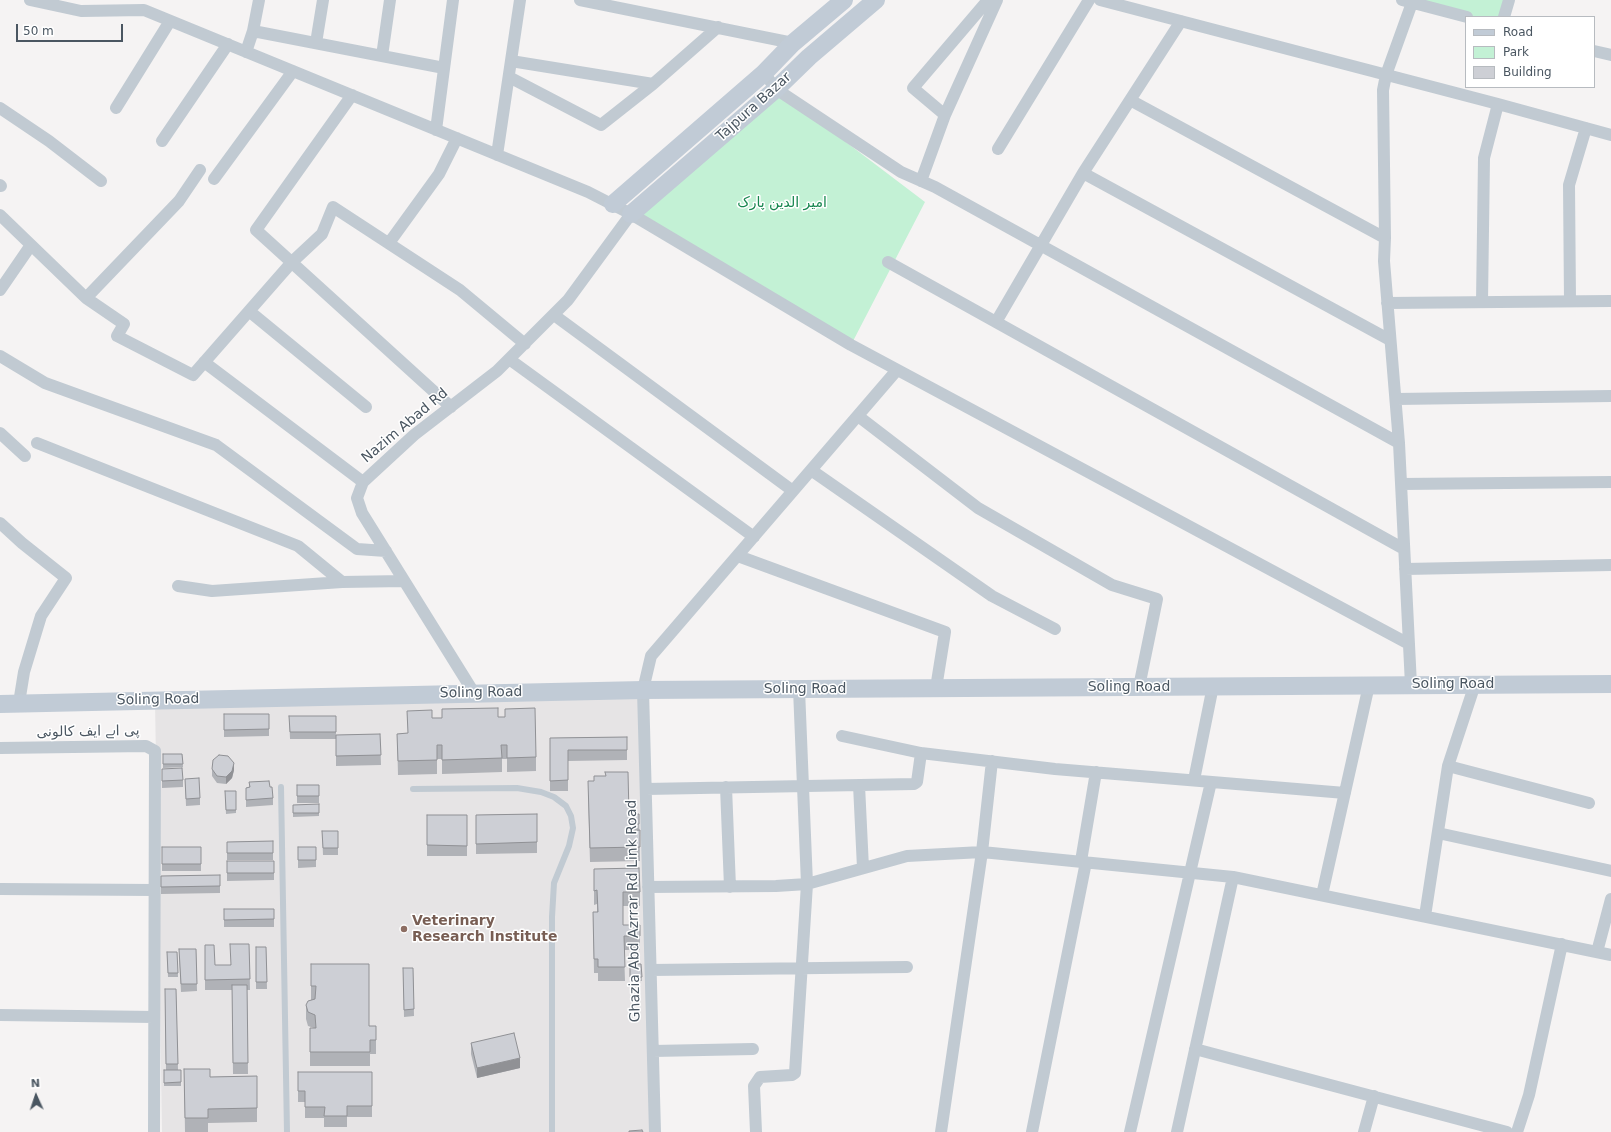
<!DOCTYPE html>
<html>
<head>
<meta charset="utf-8">
<style>
	body { margin:0 }
	#map { position:relative; width:1611px; height:1132px; overflow:hidden; background:#f5f3f3; font-family:"DejaVu Sans",sans-serif }
	canvas { display:block }
	.legend { position:absolute; left:1465px; top:16px; width:130px; height:72px; box-sizing:border-box; background:#fff; border:1px solid #b7bbc0; margin:0; padding:5px 7px; list-style:none; font-size:12px; color:#4a5661 }
	.legend li { display:flex; align-items:center; gap:8px; height:20px }
	.legend b { width:20px; border:1px solid #b7bbc0 }
	.north { position:absolute; left:16px; top:1076px; width:40px; height:40px; -webkit-text-stroke:3px #fff; paint-order:stroke; rotate:357deg; font-size:11px; font-weight:700; line-height:16px; text-align:center; color:#4a5661 }
	.north::after { content:''; display:block; margin:auto; width:14px; height:18px; background:#4a5661; clip-path:polygon(50% 0,100% 100%,50% 72%,0 100%) }
	.scale { position:absolute; left:16px; top:24px; width:107px; height:18px; box-sizing:border-box; border:2px solid #4a5661; border-top:0; padding-left:5px; font-size:12px; line-height:14px; white-space:nowrap; color:#4a5661; -webkit-text-stroke:3px #fff; paint-order:stroke }
</style>
</head>
<body>
<div id="map">
<canvas width="1611" height="1132"></canvas>
<ul class="legend">
<li><b style="height:5px;background:#c1cbd6"></b>Road</li>
<li><b style="height:11px;background:#c3f1d5"></b>Park</li>
<li><b style="height:11px;background:#cdcfd5"></b>Building</li>
</ul>
<div class="north">N</div>
<div class="scale">50 m</div>
</div>
<script>
const context = document.querySelector('canvas').getContext('2d');
context.lineJoin = 'round';
function fill(path, color) { context.fillStyle = color; context.fill(path, 'evenodd'); }
const poly = rows => new Path2D(rows.map(r => 'M' + r).join(''));
function stroke(path, color, width, dash) { context.strokeStyle = color; context.lineWidth = width; context.lineCap = dash ? 'butt' : 'round'; context.setLineDash(dash || []); context.stroke(path); }
function write(font, color, halo, rows, align = 'center') {
  context.font = font + ' "DejaVu Sans",Cairo,sans-serif'; context.lineWidth = 3; context.setLineDash([]); context.textBaseline = 'middle'; context.strokeStyle = halo; context.fillStyle = color; for (const [text, x, y, turn = 0] of rows) {
    context.save(); context.translate(x, y); context.rotate((+turn || 0) * Math.PI / 180); context.textAlign = isNaN(turn) ? turn : align; if (halo) context.strokeText(text, 0, 0); context.fillText(text, 0, 0); context.restore();
  }
}
fill(poly([
	[643,690,655,1132,162,1132,155,700]
]), '#e6e4e5');
fill(poly([
	[1413,0,1509,0,1504,17,1467,17],
	[776,89,925,202,851,345,631,214]
]), '#c3f1d5');
stroke(poly([
	[281,787,287,1132],
	[413,789,517,788,541,792,554,797,566,806,571,816,573,828,569,846,554,883,552,917,552,1132]
]), '#c1cad2', 6);
stroke(poly([
	[30,0,81,11,144,10,588,192,631,214,851,345,1409,644],
	[580,0,793,43],
	[1100,0,1498,104,1611,135],
	[1402,0,1467,17],
	[1504,17,1509,0],
	[253,31,444,68],
	[316,43,323,0],
	[1594,51,1611,55],
	[246,52,253,31,259,0],
	[382,56,390,0],
	[511,61,653,84,718,27],
	[764,73,776,89,901,172,935,187,1399,443],
	[509,77,601,125,653,84],
	[352,95,256,230,451,407],
	[1130,100,1385,238],
	[0,108,49,141,101,181],
	[116,108,170,21],
	[945,115,913,88,988,0],
	[436,130,453,0],
	[162,141,228,44],
	[998,149,1089,0],
	[497,155,520,0],
	[1083,173,1390,340],
	[214,179,293,71],
	[921,181,945,115,997,0],
	[0,185,1,186],
	[0,215,86,298,124,324,117,336,193,375,292,262,322,234,333,207,460,290,525,344],
	[389,243,439,174,457,138],
	[888,262,1404,549],
	[0,290,31,245],
	[86,298,179,201,200,170],
	[1570,301,1569,185,1586,128],
	[1482,302,1484,158,1498,104],
	[1387,303,1611,301],
	[249,311,366,407],
	[554,315,793,491],
	[996,322,1083,173,1181,21],
	[0,356,45,383,216,445,357,549,386,551],
	[509,359,754,537],
	[204,362,363,482],
	[1396,399,1611,396],
	[858,416,978,508,1112,585,1157,599,1139,687],
	[0,433,25,456],
	[37,443,298,546,342,582,404,581],
	[811,470,992,596,1055,629],
	[1401,484,1611,482],
	[0,523,22,543,66,578,41,616,24,672,19,703],
	[738,556,945,632,936,688],
	[1405,569,1611,565],
	[178,586,212,591,342,582],
	[1411,685,1399,443,1384,261,1385,238,1383,90,1386,75,1413,0],
	[474,693,362,513,357,498,363,482,414,435,497,371,568,300,631,214],
	[842,736,921,753,1055,769,1345,793],
	[0,748,146,746,155,751,154,1132],
	[1448,766,1589,803],
	[1194,780,1213,686],
	[859,785,863,868],
	[726,787,730,887],
	[646,789,914,784,917,782,921,753],
	[1438,833,1611,871],
	[1081,861,1096,772],
	[648,887,776,886,807,884,907,856,982,852,1233,877,1611,955],
	[0,889,154,890],
	[1322,895,1369,685],
	[1425,916,1448,766,1475,684],
	[1597,952,1611,899],
	[651,970,907,967],
	[0,1015,154,1017],
	[1195,1049,1507,1132],
	[653,1051,753,1049],
	[655,1132,643,690,651,656,897,370],
	[756,1132,754,1086,760,1077,792,1075,795,1073,807,884,799,689],
	[941,1132,982,852,992,761],
	[1032,1132,1086,862],
	[1130,1132,1211,782],
	[1177,1132,1233,877],
	[1364,1132,1374,1096],
	[1517,1132,1529,1095,1562,944]
]), '#c1cad2', 12);
stroke(poly([
	[613,204,764,73,793,43,844,0],
	[631,214,776,89,809,57,876,0],
	[0,704,643,690,1611,684]
]), '#c1cbd6', 18);
fill(poly([
	[407,711,432,718,498,717,536,757,536,771,507,772,507,759,502,759,502,772,442,774,442,759,437,759,437,774,398,775,397,734,408,733],
	[224,714,269,714,269,736,224,737],
	[289,716,336,716,336,739,290,739],
	[380,734,381,765,336,766,336,735],
	[627,737,627,760,568,761,568,791,550,791,550,738],
	[163,754,182,754,183,767,163,768],
	[162,769,183,780,183,787,162,788],
	[212,769,234,770,232,778,226,784,217,783,212,776],
	[185,779,200,798,200,805,186,806],
	[249,782,270,787,273,798,273,805,246,807,246,788,249,787],
	[297,785,319,785,319,803,297,803],
	[225,791,236,791,236,813,226,814],
	[588,795,629,815,639,814,640,861,590,862],
	[319,804,319,816,293,817,293,805],
	[537,814,537,853,476,854,476,815],
	[427,815,467,815,467,856,427,856],
	[322,831,338,831,338,855,323,855],
	[273,841,273,860,227,860,227,842],
	[162,847,201,847,201,871,162,871],
	[298,847,316,847,316,867,298,868],
	[227,861,274,861,274,880,227,881],
	[594,869,640,892,640,906,623,906,623,925,640,925,640,950,624,950,625,981,598,981,598,973,594,973,593,912,597,912,597,904,594,905],
	[220,875,220,893,161,894,161,876],
	[224,909,274,909,274,927,224,927],
	[249,944,250,990,247,990,248,1074,233,1074,232,990,205,990,205,945,215,965,230,965],
	[256,947,266,947,267,989,256,989],
	[196,949,197,991,181,992,179,956],
	[167,952,177,952,178,977,168,977],
	[311,964,369,1026,376,1026,376,1054,370,1054,370,1066,310,1066,310,1028,314,1028,308,1026,306,1019,306,1005,311,1000],
	[630,964,641,964,642,981,630,981],
	[403,968,413,968,414,1016,404,1017],
	[165,989,176,989,178,1070,181,1070,181,1086,164,1086,164,1070,166,1070],
	[471,1043,520,1068,477,1078,471,1054],
	[184,1069,210,1077,257,1076,257,1122,208,1123,208,1132,185,1132],
	[298,1072,372,1072,372,1117,347,1117,347,1127,324,1127,324,1118,305,1118,305,1102,298,1102]
]), '#b0b2b7');
fill(poly([
	[234,763,234,770,232,778,226,784,226,777],
	[520,1058,520,1068,477,1078,477,1068]
]), '#909195');
const building = poly([
	[498,708,498,717,505,717,505,709,535,708,536,757,507,758,507,745,501,745,502,758,442,760,442,745,437,745,437,760,398,761,397,734,408,733,407,711,432,710,432,718,442,718,442,709,498,708],
	[224,714,269,714,269,729,224,730,224,714],
	[289,716,336,716,336,732,290,732,289,716],
	[380,734,381,755,336,756,336,735,380,734],
	[627,737,627,750,568,750,568,780,550,781,550,738,627,737],
	[163,754,182,754,183,764,163,764,163,754],
	[219,755,228,756,234,763,232,771,226,777,217,776,212,769,213,760,219,755],
	[182,768,183,780,162,781,162,769,182,768],
	[605,772,628,772,629,815,639,814,639,824,631,824,631,831,640,830,640,847,590,848,588,781,594,781,594,776,606,776,605,772],
	[199,778,200,798,186,799,185,779,199,778],
	[269,781,270,787,272,787,273,798,246,800,246,788,250,787,249,782,269,781],
	[297,785,319,785,319,796,297,796,297,785],
	[225,791,236,791,236,810,226,810,225,791],
	[319,804,319,813,293,813,293,805,319,804],
	[537,814,537,842,476,844,476,815,537,814],
	[427,815,467,815,467,846,427,845,427,815],
	[322,831,338,831,338,848,323,848,322,831],
	[273,841,273,853,227,853,227,842,273,841],
	[162,847,201,847,201,864,162,864,162,847],
	[298,847,316,847,316,860,298,860,298,847],
	[227,861,274,861,274,873,227,873,227,861],
	[639,868,640,892,623,892,623,925,640,925,640,936,624,936,625,967,598,967,598,959,594,959,593,912,598,912,597,890,594,891,594,869,639,868],
	[220,875,220,886,161,887,161,876,220,875],
	[224,909,274,909,274,919,224,920,224,909],
	[230,944,249,944,250,979,205,980,205,945,214,945,215,965,231,965,230,944],
	[256,947,266,947,267,982,256,982,256,947],
	[179,949,196,949,197,984,181,984,179,949],
	[167,952,177,952,178,973,168,973,167,952],
	[311,964,369,964,369,1026,376,1026,376,1040,370,1040,370,1052,310,1052,310,1028,316,1028,315,1015,308,1012,306,1005,308,1001,315,999,316,986,311,986,311,964],
	[630,964,641,964,642,977,630,977,630,964],
	[403,968,413,968,414,1009,404,1010,403,968],
	[232,985,247,985,248,1063,233,1063,232,985],
	[165,989,176,989,178,1064,166,1064,165,989],
	[514,1033,520,1058,477,1068,471,1043,514,1033],
	[184,1069,210,1069,210,1077,257,1076,257,1108,208,1109,208,1118,185,1118,184,1069],
	[164,1070,181,1070,181,1082,164,1083,164,1070],
	[298,1072,372,1072,372,1106,347,1106,347,1116,324,1116,325,1107,305,1107,305,1091,298,1091,298,1072],
	[642,1130,643,1132,629,1132,629,1131,642,1130]
]);
fill(building, '#cdcfd5');
stroke(building, '#909195', 1);
for (const [x, y, r, color] of [
	[404,929,4,"#8d6e63"]
]) { const dot = new Path2D(); dot.arc(x, y, r, 0, 2 * Math.PI); context.fillStyle = color; context.fill(dot); stroke(dot, '#fff', 1.5); }
write('14px', '#4a5661', '#fff', [
	["Tajpura Bazar",754,107,-42],
	["Nazim Abad Rd",405,426,-40],
	["Soling Road",1453,684],
	["Soling Road",1129,687],
	["Soling Road",805,689],
	["Soling Road",481,693,-1],
	["Soling Road",158,700,-1],
	["پی اے ایف کالونی",88,732,-1],
	["Ghazia Abd Azrrar Rd Link Road",634,911,-91]
]);
write('14px', '#17864f', '#fff', [
	["امیر الدین پارک",782,203]
]);
write('bold 14px', '#785e54', '#fff', [
	["Veterinary",412,921],
	["Research Institute",412,937]
], 'left');
</script>
</body>
</html>
